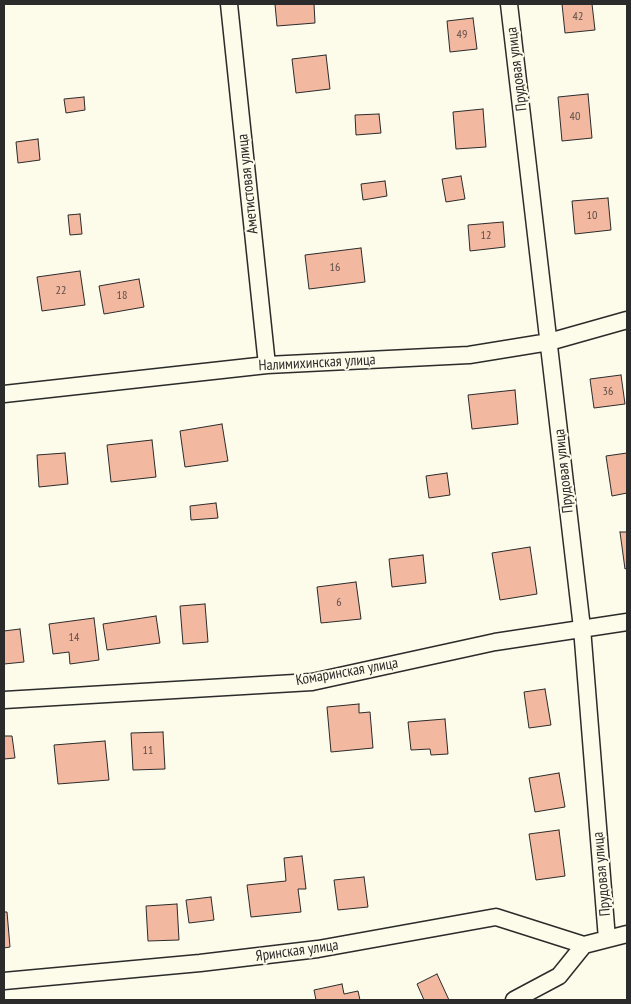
<!DOCTYPE html>
<html>
<head>
<meta charset="utf-8">
<style>
	body { margin:0 }
	#map { position:relative; width:631px; height:1004px; overflow:hidden; background:#fdfbea; font-family:"PT Sans Narrow",sans-serif }
	canvas { display:block }
	.frame { position:absolute; inset:0; border:5px solid #2b2b2b; pointer-events:none }
</style>
</head>
<body>
<div id="map">
<canvas width="631" height="1004"></canvas>
<div class="frame"></div>
</div>
<script>
const context = document.querySelector('canvas').getContext('2d');
context.lineJoin = 'round';
function fill(path, color) { context.fillStyle = color; context.fill(path, 'evenodd'); }
const poly = rows => new Path2D(rows.map(r => 'M' + r).join(''));
function stroke(path, color, width, dash) { context.strokeStyle = color; context.lineWidth = width; context.lineCap = dash ? 'butt' : 'round'; context.setLineDash(dash || []); context.stroke(path); }
function write(font, color, halo, rows, align = 'center') {
  context.font = font + ' "PT Sans Narrow",sans-serif'; context.lineWidth = 4; context.setLineDash([]); context.textBaseline = 'middle'; context.strokeStyle = halo; context.fillStyle = color; for (const [text, x, y, turn = 0] of rows) {
    context.save(); context.translate(x, y); context.rotate((+turn || 0) * Math.PI / 180); context.textAlign = isNaN(turn) ? turn : align; if (halo) context.strokeText(text, 0, 0); context.fillText(text, 0, 0); context.restore();
  }
}
const building = poly([
	[275,4,314,4,315,23,277,26,275,4],
	[562,4,592,4,595,30,565,33,562,4],
	[473,18,477,49,450,52,447,21,473,18],
	[326,55,330,89,296,93,292,59,326,55],
	[588,94,592,138,562,141,558,97,588,94],
	[84,97,85,110,66,113,64,99,84,97],
	[483,109,486,147,456,149,453,112,483,109],
	[379,114,381,133,356,135,355,115,379,114],
	[38,139,40,160,18,163,16,142,38,139],
	[461,176,465,199,446,202,442,179,461,176],
	[385,181,387,196,363,200,361,184,385,181],
	[608,198,611,230,575,234,572,201,608,198],
	[80,214,82,234,70,235,68,215,80,214],
	[503,222,505,247,470,251,468,225,503,222],
	[361,248,365,282,309,289,305,255,361,248],
	[80,271,85,305,42,311,37,277,80,271],
	[139,279,144,307,104,314,99,286,139,279],
	[621,375,625,404,594,408,590,379,621,375],
	[515,390,518,424,472,429,468,395,515,390],
	[222,424,228,461,185,467,180,431,222,424],
	[152,440,156,477,111,482,107,445,152,440],
	[65,453,68,484,39,487,37,455,65,453],
	[627,453,627,493,612,496,606,456,627,453],
	[447,473,450,495,429,498,426,476,447,473],
	[216,503,218,518,191,520,190,506,216,503],
	[620,532,627,532,627,568,625,569,620,532],
	[530,547,537,594,500,600,492,553,530,547],
	[423,555,426,583,392,587,389,559,423,555],
	[356,582,361,619,321,623,317,587,356,582],
	[205,604,208,642,183,644,180,606,205,604],
	[156,616,160,643,107,650,103,624,156,616],
	[94,618,99,660,70,664,69,652,53,654,49,624,94,618],
	[20,629,24,662,4,664,4,631,20,629],
	[545,689,551,725,529,728,524,692,545,689],
	[359,704,359,713,370,712,373,748,331,752,327,707,359,704],
	[445,719,448,754,431,755,430,749,411,750,408,722,445,719],
	[163,732,165,769,133,770,131,733,163,732],
	[4,736,12,736,15,758,4,759,4,736],
	[105,741,109,780,58,784,54,745,105,741],
	[559,773,565,807,535,812,529,778,559,773],
	[559,830,565,876,536,880,529,834,559,830],
	[302,856,306,889,298,889,301,912,251,917,247,885,286,881,284,858,302,856],
	[364,877,368,907,338,910,334,880,364,877],
	[211,897,214,920,189,923,186,900,211,897],
	[177,904,179,940,148,941,146,906,177,904],
	[4,912,7,912,10,947,4,948,4,912],
	[437,974,449,1000,424,1000,417,984,437,974],
	[342,984,344,994,358,991,360,1000,316,1000,314,990,342,984]
]);
fill(building, '#f2b8a0');
stroke(building, '#2b2b2b', 1);
const street = poly([
	[229,4,267,365],
	[509,4,582,628,607,939],
	[4,394,267,365,469,355,549,342,627,320],
	[4,700,312,682,495,642,627,622],
	[584,945,627,934],
	[4,981,200,963,318,949,496,917,584,945],
	[514,1000,559,976,584,945]
]);
stroke(street, '#2b2b2b', 19);
stroke(street, '#fdfbea', 16);
write('12px', '#5d4e48', null, [
	["42",578,17],
	["49",462,35],
	["40",575,117],
	["10",592,216],
	["12",486,236],
	["16",335,268],
	["22",61,291],
	["18",122,296],
	["36",608,392],
	["6",339,603],
	["14",74,638],
	["11",148,751]
]);
write('15px', '#2b2b2b', '#fdfbea', [
	["Прудовая улица",517,69,-97],
	["Аметистовая улица",248,184,-96],
	["Налимихинская улица",317,363,-3],
	["Прудовая улица",564,471,-96],
	["Комаринская улица",347,672,-10],
	["Прудовая улица",602,874,-95],
	["Яринская улица",297,951,-8]
]);
</script>
</body>
</html>
